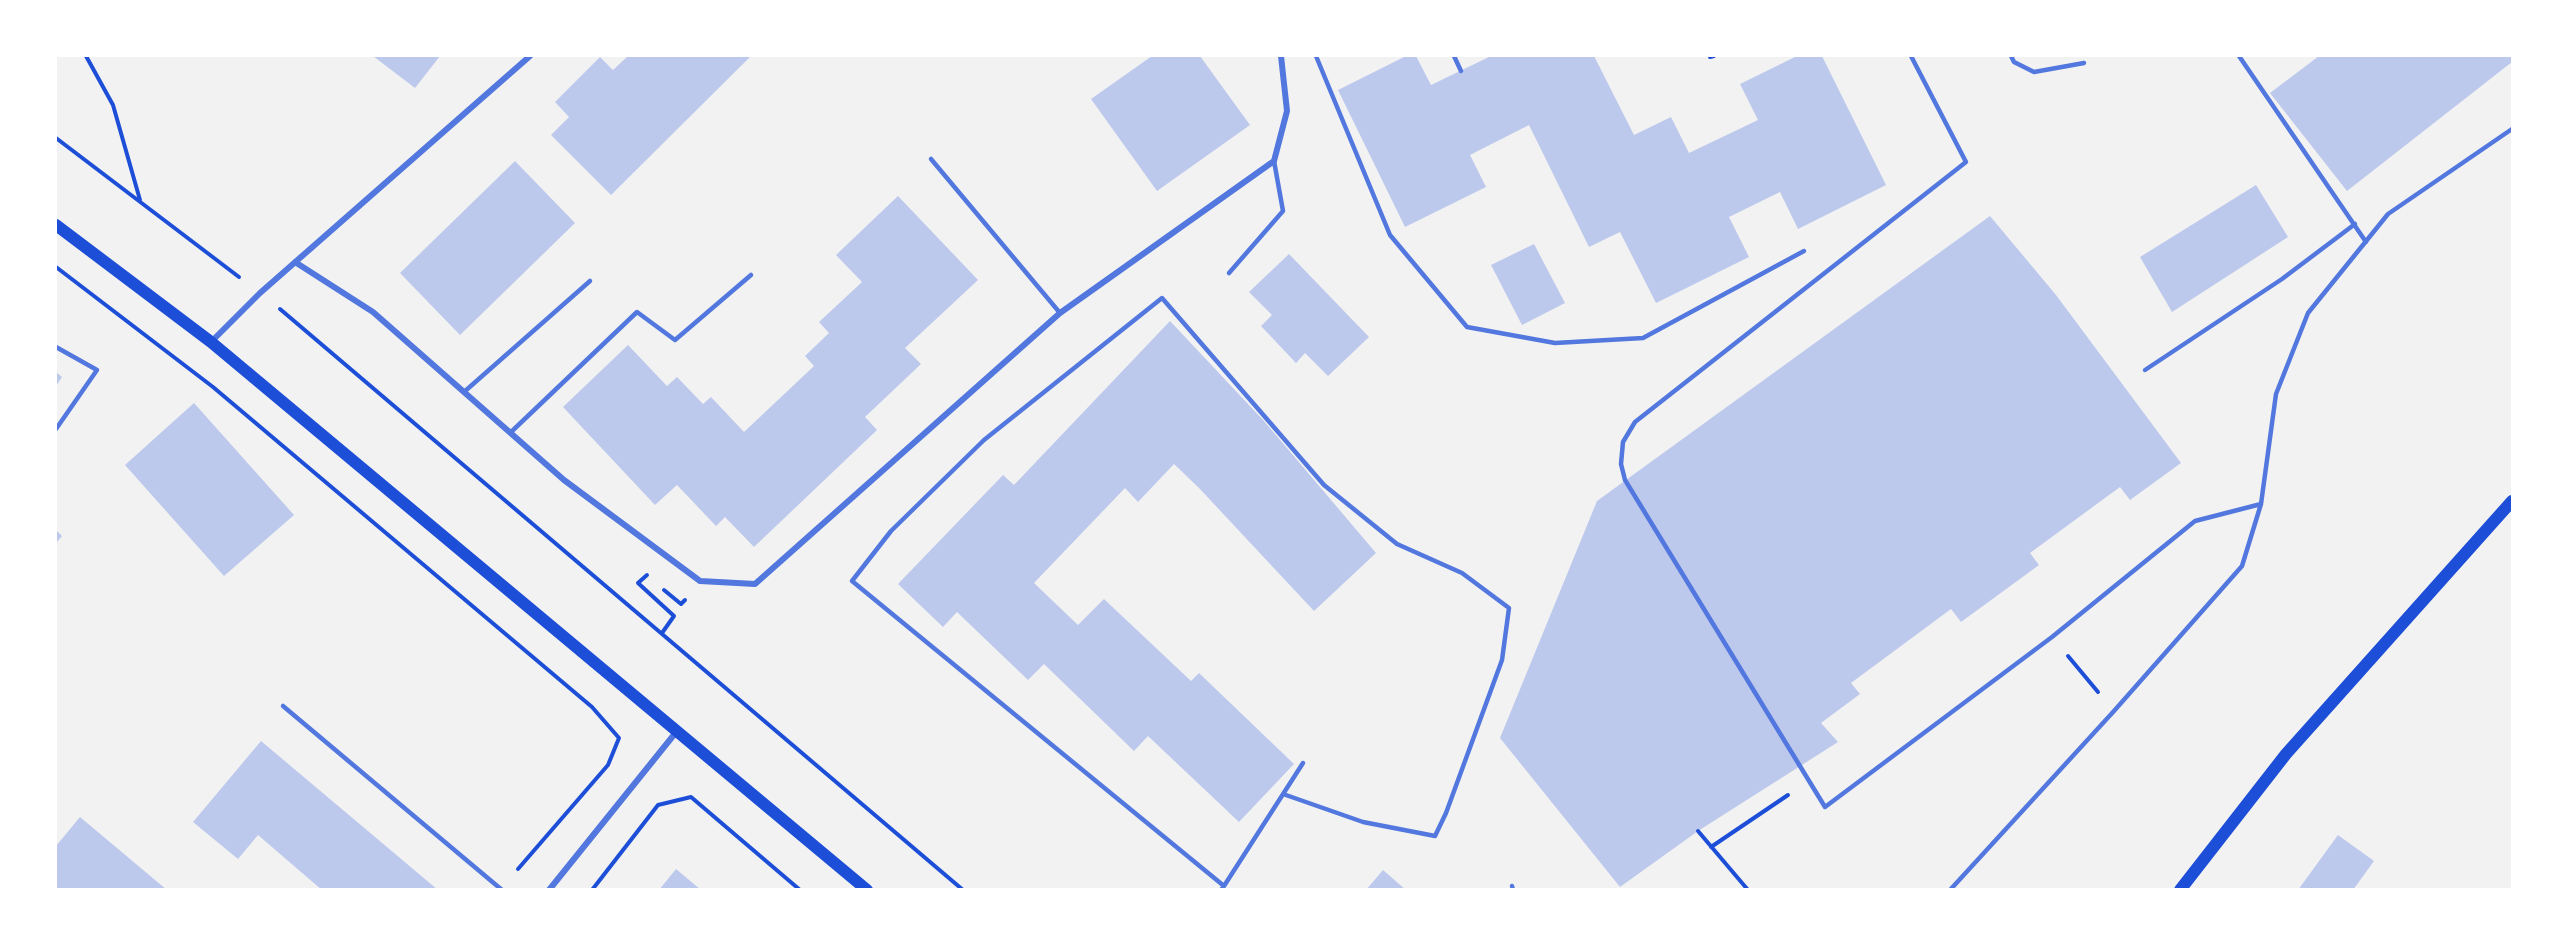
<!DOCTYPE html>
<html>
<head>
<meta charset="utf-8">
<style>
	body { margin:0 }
	#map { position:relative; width:2568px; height:945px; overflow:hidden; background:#f2f2f2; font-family:Raleway,sans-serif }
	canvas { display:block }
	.frame { position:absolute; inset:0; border:57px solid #fff; pointer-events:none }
</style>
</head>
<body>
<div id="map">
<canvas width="2568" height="945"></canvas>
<div class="frame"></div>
</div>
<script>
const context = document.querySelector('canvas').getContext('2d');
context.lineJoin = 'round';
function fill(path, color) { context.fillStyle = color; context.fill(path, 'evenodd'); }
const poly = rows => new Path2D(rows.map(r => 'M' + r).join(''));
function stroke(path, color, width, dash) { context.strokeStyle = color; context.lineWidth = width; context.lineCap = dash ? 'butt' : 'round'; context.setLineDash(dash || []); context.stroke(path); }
fill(poly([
	[373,56,440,56,415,88],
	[628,56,751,56,611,195,551,135,569,117,555,102,600,57,613,70],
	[1152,56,1200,56,1250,125,1157,191,1091,99],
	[1406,56,1416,56,1431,85,1491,56,1594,56,1634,135,1671,117,1689,153,1758,120,1740,84,1797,56,1822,56,1886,185,1798,229,1780,192,1729,217,1749,257,1656,303,1620,232,1589,247,1529,125,1470,155,1486,187,1405,227,1338,90],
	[2319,56,2512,56,2512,62,2347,191,2270,93],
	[515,161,575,223,460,335,400,273],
	[2256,185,2288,237,2172,312,2140,257],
	[898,196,978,280,905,348,921,364,865,417,877,430,754,547,725,517,716,526,677,485,655,505,563,407,628,345,667,386,677,377,703,404,711,397,744,432,814,366,805,356,829,333,819,322,862,282,836,255],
	[1990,216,2056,295,2181,463,2130,500,2120,487,2030,553,2039,565,1998,595,1961,622,1951,609,1851,683,1860,694,1821,723,1838,742,1698,831,1620,887,1500,738,1597,501],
	[1534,244,1565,303,1522,325,1491,265],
	[1289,254,1369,337,1328,376,1305,353,1296,363,1261,326,1272,315,1249,292],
	[1170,321,1264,421,1376,553,1314,611,1199,488,1174,464,1138,502,1125,488,1034,583,1078,625,1104,599,1191,681,1199,673,1294,764,1239,822,1148,736,1134,751,1044,664,1028,680,957,612,943,627,898,584,1003,475,1014,485],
	[56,372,62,377,56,386],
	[194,403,294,515,224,576,125,465],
	[56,530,62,536,56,543],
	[261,741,438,890,322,890,258,835,238,859,193,822],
	[80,817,167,890,56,889,56,846],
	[2338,835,2374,861,2353,890,2298,890],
	[676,869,701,890,659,890],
	[1383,870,1406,890,1366,890]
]), '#bdc9ec');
stroke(poly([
	[86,56,113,105,140,200],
	[1710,57,1714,56],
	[56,138,239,277],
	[56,267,213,387,592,707,619,738,608,765,518,869],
	[280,309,963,890],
	[647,575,638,583,674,616,662,633],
	[664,590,681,604,685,600],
	[2068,656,2098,692],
	[1698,831,1748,890],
	[1711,847,1788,795],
	[592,890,658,805,691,797,800,890]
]), '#1d4ed8', 4);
stroke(poly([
	[1316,56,1390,235,1467,327,1555,343,1643,338,1804,251],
	[1454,56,1461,71],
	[1911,56,1966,162,1635,422,1623,442,1621,464,1625,480,1825,807,2052,637,2195,521,2261,504],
	[2011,56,2014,62,2034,72,2084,63],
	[2239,56,2366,242],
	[931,159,1060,313],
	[1229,273,1283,211,1274,161],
	[56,347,97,370,56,429],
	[2145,370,2282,279,2355,224],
	[464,392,590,281],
	[510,433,637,312,675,340,751,275],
	[283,706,502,890],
	[1224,886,1303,763],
	[1512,886,1513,890],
	[1221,890,1224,886,852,581,891,531,984,440,1162,298,1324,485,1397,544,1462,573,1509,608,1502,660,1446,813,1435,836,1363,822,1283,794],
	[1950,890,2114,711,2242,566,2261,504,2276,394,2308,313,2388,214,2512,129]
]), '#5277de', 4.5);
stroke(poly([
	[295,262,373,312,564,480,700,581,755,584,1060,313,1274,161,1287,111,1281,56],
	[211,342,260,293,530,56],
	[549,890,677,731]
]), '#5277de', 6);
stroke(poly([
	[56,225,211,342,867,890],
	[2180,890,2286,754,2512,501]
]), '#1d4ed8', 12);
</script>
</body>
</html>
